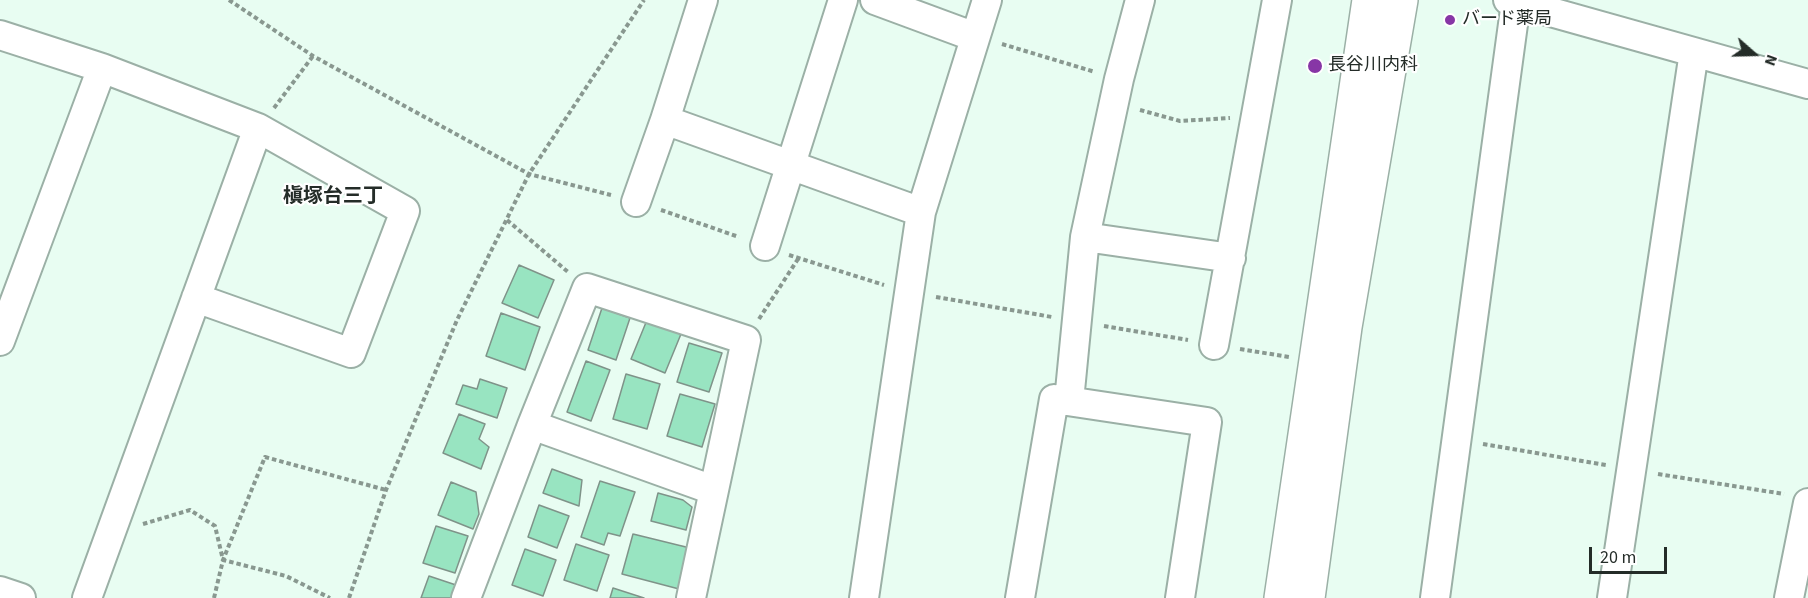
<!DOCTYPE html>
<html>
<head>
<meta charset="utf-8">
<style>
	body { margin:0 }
	#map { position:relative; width:1808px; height:598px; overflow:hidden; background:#e8fdf2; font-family:"Source Sans 3",sans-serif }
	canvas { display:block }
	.north { position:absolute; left:1724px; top:24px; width:60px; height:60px; -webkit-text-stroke:4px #fff; paint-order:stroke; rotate:110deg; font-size:16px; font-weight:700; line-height:24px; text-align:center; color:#242c28 }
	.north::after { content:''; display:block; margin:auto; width:21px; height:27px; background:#242c28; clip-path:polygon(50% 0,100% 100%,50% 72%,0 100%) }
	.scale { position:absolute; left:1589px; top:547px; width:78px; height:27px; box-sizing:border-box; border:3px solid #242c28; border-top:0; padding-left:8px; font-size:18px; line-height:21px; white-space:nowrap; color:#242c28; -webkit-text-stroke:4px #fff; paint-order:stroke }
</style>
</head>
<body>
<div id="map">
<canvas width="1808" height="598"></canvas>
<div class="north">N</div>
<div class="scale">20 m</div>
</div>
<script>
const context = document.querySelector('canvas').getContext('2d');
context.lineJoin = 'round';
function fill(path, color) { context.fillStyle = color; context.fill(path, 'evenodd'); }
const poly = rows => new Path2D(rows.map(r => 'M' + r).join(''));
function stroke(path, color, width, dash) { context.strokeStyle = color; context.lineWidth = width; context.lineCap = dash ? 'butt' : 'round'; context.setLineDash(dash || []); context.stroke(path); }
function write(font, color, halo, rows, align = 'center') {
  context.font = font + ' "Source Sans 3","Noto Sans JP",sans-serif'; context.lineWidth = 4.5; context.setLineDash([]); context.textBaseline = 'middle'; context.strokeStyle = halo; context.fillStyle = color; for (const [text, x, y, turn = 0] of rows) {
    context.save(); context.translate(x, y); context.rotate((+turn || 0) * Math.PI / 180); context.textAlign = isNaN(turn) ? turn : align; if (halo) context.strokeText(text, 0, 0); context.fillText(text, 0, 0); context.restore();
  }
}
const building = poly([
	[519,265,554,280,538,318,502,303,519,265],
	[602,308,630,318,616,360,588,350,602,308],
	[501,313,540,327,525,370,486,356,501,313],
	[647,320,681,334,665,373,631,359,647,320],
	[689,343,722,353,709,392,677,382,689,343],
	[586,361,610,370,591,421,567,412,586,361],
	[626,374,660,384,647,429,613,419,626,374],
	[480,379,507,388,497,418,456,404,463,385,477,389,480,379],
	[680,394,715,404,702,447,667,436,680,394],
	[459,414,485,424,479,439,489,447,481,469,443,453,459,414],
	[552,469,582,480,579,506,543,493,552,469],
	[600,481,635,492,620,536,608,533,604,545,581,537,600,481],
	[451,482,476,492,479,514,473,529,438,515,451,482],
	[658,493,683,500,692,507,686,530,651,521,658,493],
	[539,505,569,516,557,548,528,537,539,505],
	[436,526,468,536,455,573,423,563,436,526],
	[633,534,690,548,679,589,622,574,633,534],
	[576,544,609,555,597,591,564,580,576,544],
	[525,549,556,560,543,596,512,585,525,549],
	[429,576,456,585,452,598,421,598,429,576],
	[613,588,644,598,610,598,613,588]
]);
fill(building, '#98e4c1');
stroke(building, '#7f9389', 1.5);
const minor = poly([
	[703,0,665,120,921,212],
	[875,0,975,37],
	[1508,0,1808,84],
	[0,35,102,68,258,128,405,211,351,353,196,298],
	[636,202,665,120],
	[1085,237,1231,258],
	[765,246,843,0],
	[0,341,102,68],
	[1214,345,1277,0],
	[1069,401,1085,237,1119,79,1140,0],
	[532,425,713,490],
	[0,591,21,598],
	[87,598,258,128],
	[466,598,532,425,587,288,746,340,691,598],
	[864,598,921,212,987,0],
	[1020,598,1054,399,1207,422,1180,598],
	[1435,598,1516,2],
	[1612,598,1694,52],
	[1789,598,1808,503]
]);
const tertiary = poly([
	[1281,598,1369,0],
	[1308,598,1345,327,1401,0]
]);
stroke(minor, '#9bb0a6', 32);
stroke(tertiary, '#9bb0a6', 36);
stroke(poly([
	[229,0,313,56,529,174,611,195],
	[1002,44,1095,72],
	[274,108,313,56],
	[1140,110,1180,121,1230,118],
	[661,210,739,237],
	[507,220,568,272],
	[789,255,884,285],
	[936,297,1052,317],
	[759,319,798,259],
	[1104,326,1188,340],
	[1240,349,1289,357],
	[1483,444,1606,465],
	[1658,474,1784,494],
	[143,524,190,510,215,526,223,560,286,576,330,598],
	[214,598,223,560,265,457,386,490],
	[349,598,386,490,457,320,529,174,644,0]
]), '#899890', 4, [4.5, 3]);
stroke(minor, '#fff', 28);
stroke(tertiary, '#fff', 33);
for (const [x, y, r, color] of [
	[1450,20,6,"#8736a6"],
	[1315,66,8,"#8736a6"]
]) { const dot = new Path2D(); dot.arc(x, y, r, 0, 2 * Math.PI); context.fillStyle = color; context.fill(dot); stroke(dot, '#fff', 2); }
write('18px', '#242c28', '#fff', [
	["バード薬局",1462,20],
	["長谷川内科",1328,66]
], 'left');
write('bold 20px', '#242c28', '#fff', [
	["槇塚台三丁",333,198]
]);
</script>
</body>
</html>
